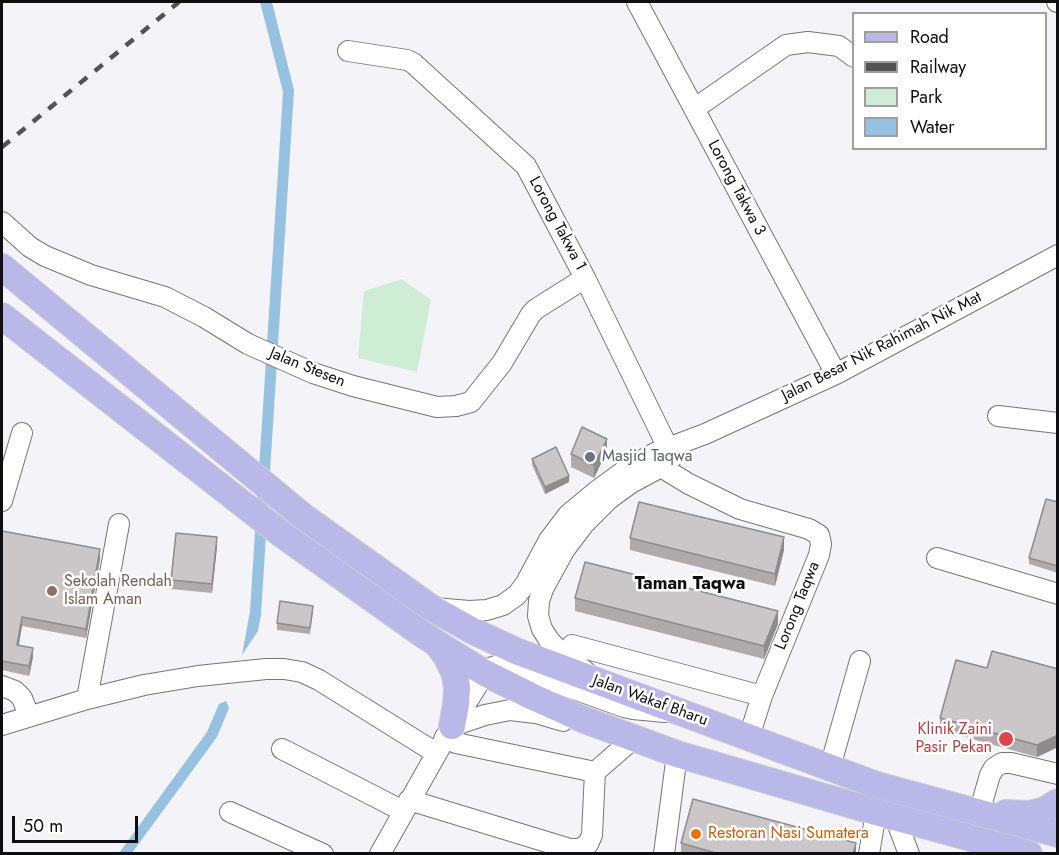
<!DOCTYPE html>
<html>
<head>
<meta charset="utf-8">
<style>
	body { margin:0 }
	#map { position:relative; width:1059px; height:855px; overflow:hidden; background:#f4f4f8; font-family:Jost,sans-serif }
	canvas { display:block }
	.frame { position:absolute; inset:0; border:3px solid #0f0e10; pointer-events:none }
	.legend { position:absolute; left:852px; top:12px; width:195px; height:138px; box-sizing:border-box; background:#fff; border:2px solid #9f9f9f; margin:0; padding:8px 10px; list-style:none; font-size:18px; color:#0f0e10 }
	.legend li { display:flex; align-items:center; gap:12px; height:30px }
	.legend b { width:30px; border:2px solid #9f9f9f }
	.scale { position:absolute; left:12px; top:816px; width:126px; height:27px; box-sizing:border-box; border:3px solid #0f0e10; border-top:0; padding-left:8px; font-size:18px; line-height:21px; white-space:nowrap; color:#0f0e10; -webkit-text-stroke:4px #fff; paint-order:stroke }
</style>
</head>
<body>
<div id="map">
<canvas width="1059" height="855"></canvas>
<div class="frame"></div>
<ul class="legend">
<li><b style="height:8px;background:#bab8e8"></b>Road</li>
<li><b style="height:8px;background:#535255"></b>Railway</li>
<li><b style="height:16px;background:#cfedd4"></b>Park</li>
<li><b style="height:16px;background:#96c1e1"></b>Water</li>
</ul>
<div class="scale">50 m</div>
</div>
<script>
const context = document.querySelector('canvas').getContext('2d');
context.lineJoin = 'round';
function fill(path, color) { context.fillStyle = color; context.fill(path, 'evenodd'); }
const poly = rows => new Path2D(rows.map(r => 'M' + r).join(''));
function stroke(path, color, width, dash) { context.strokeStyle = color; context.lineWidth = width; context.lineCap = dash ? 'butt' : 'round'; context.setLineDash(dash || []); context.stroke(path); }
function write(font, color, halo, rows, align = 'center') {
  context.font = font + ' Jost,sans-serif'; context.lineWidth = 5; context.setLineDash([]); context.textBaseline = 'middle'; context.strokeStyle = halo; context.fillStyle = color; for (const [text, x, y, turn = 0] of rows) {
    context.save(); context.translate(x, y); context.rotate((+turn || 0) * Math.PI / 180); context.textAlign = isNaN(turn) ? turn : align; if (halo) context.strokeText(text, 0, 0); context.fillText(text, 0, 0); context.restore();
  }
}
fill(poly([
	[402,279,431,300,417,372,358,358,364,291]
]), '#cfedd4');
fill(poly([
	[260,2,272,2,294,90,261,615,258,631,242,655,250,611,283,92],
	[226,701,229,708,217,737,132,853,119,853,207,732,219,704]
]), '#96c1e1');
const minor = poly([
	[637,2,836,374],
	[1057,2,1058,2],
	[348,51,407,60,413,63,526,166,585,278,668,448],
	[694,109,786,45,808,42,839,46,854,57],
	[2,222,30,247,45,256,91,275,165,297,204,317,248,344,313,373,353,386,437,407,456,406,471,402,502,363,531,314,536,309,585,278],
	[998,416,1058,423],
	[661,467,689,484,740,509,809,529,819,535,821,544,819,555,762,696,749,737],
	[2,501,22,433],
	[937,558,1058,594],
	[435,608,469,611,487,610,503,605,517,595,526,583,549,540,568,515,598,490,628,468,657,452,705,434,836,374,1058,255],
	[572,645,762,696],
	[585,671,561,653,549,640,542,629,538,616,539,601,543,589,565,549,584,524,609,499,631,483,661,467,671,459],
	[2,686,15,691,22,698,29,716],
	[87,699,119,524],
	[2,725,87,699,144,685,198,676,266,669,284,669,302,672,319,680,436,753],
	[452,726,485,715,510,710,536,713,563,721],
	[445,737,456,743,595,772,633,739],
	[282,749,403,811],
	[830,767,860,661],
	[409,800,570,849,580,849,588,844,592,835,595,772],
	[230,812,323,854],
	[979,813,990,775,994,768,1002,763,1011,763,1058,774],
	[895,817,909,854],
	[380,854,452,726,485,673,490,668,496,666,503,665,510,666,624,707,633,709,665,712],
	[664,854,677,754],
	[869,854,876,812]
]);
const major = poly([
	[2,267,304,517,430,607,473,631,516,651,877,785,1058,834],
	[2,316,280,533,422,634,452,653,485,673,533,697,582,719,677,754,876,812,1029,854],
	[438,645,446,656,454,672,457,687,456,704,452,726],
	[1006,813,1029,814,1045,810,1058,802]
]);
stroke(minor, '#767579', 22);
stroke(major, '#cfcfcf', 28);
stroke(minor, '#fff', 20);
stroke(major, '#bab8e8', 26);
stroke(poly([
	[2,147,179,2]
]), '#535255', 4.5, [10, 10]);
fill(poly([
	[607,451,594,478,571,467,571,454],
	[532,459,569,482,545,494,532,465],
	[1058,502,1058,573,1029,564,1029,558],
	[2,531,100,559,86,638,22,626,19,645,33,657,29,676,2,670],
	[630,538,784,550,775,586,630,550],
	[217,547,212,593,171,589,171,580],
	[575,598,778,624,764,659,575,611],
	[313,612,310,634,277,630,277,623],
	[987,668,1058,669,1058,747,1037,757,940,730,940,718],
	[681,843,856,852,856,854,685,854,681,852]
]), '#afabad');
fill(poly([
	[607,439,607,451,594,478,594,465],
	[569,476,569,482,545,494,545,487],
	[217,537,217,547,212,593,212,584],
	[784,537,784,550,775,586,775,574],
	[100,549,100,559,86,638,86,629],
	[778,611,778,624,764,659,764,646],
	[22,617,22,626,17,654,17,645],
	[33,648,33,657,29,676,29,666],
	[1058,735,1058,747,1037,757,1037,745],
	[856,843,856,854,853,854]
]), '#8e8b8d');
const building = poly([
	[582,427,607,439,594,465,571,454,582,427],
	[556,447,569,476,545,487,532,459,556,447],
	[1046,499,1058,502,1058,566,1029,558,1046,499],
	[639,502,784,537,775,574,630,538,639,502],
	[2,531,100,549,86,629,22,617,17,645,33,648,29,666,2,661,2,531],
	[176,533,217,537,212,584,171,580,176,533],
	[585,562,778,611,764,646,575,598,585,562],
	[280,601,313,606,310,628,277,623,280,601],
	[992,651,1058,669,1058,735,1037,745,940,718,956,660,987,668,992,651],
	[693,799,856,843,853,854,719,854,681,843,693,799]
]);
fill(building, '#cbc7c9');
stroke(building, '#8e8b8d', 1.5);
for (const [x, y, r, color] of [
	[590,457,6,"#6b7280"],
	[52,591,6,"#8d6e63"],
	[1006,739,8,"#e0444e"],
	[696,834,6,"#e8710a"]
]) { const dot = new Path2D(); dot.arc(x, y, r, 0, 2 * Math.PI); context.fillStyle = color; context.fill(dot); stroke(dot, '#fff', 2); }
write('16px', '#0f0e10', '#fff', [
	["Lorong Takwa 3",736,188,62],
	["Lorong Takwa 1",557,224,62],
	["Jalan Besar Nik Rahimah Nik Mat",882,347,-27],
	["Jalan Stesen",307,368,22],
	["Lorong Taqwa",798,606,-68],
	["Jalan Wakaf Bharu",650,701,20]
]);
write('16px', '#5b616d', '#fff', [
	["Masjid Taqwa",602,457]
], 'left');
write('16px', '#785e54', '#fff', [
	["Sekolah Rendah",64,582],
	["Islam Aman",64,600]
], 'left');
write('16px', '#be3a42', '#fff', [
	["Klinik Zaini",992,730],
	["Pasir Pekan",992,748]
], 'right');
write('16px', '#c56008', '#fff', [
	["Restoran Nasi Sumatera",708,834]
], 'left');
write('bold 18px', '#0f0e10', '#fff', [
	["Taman Taqwa",690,585]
]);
</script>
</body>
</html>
